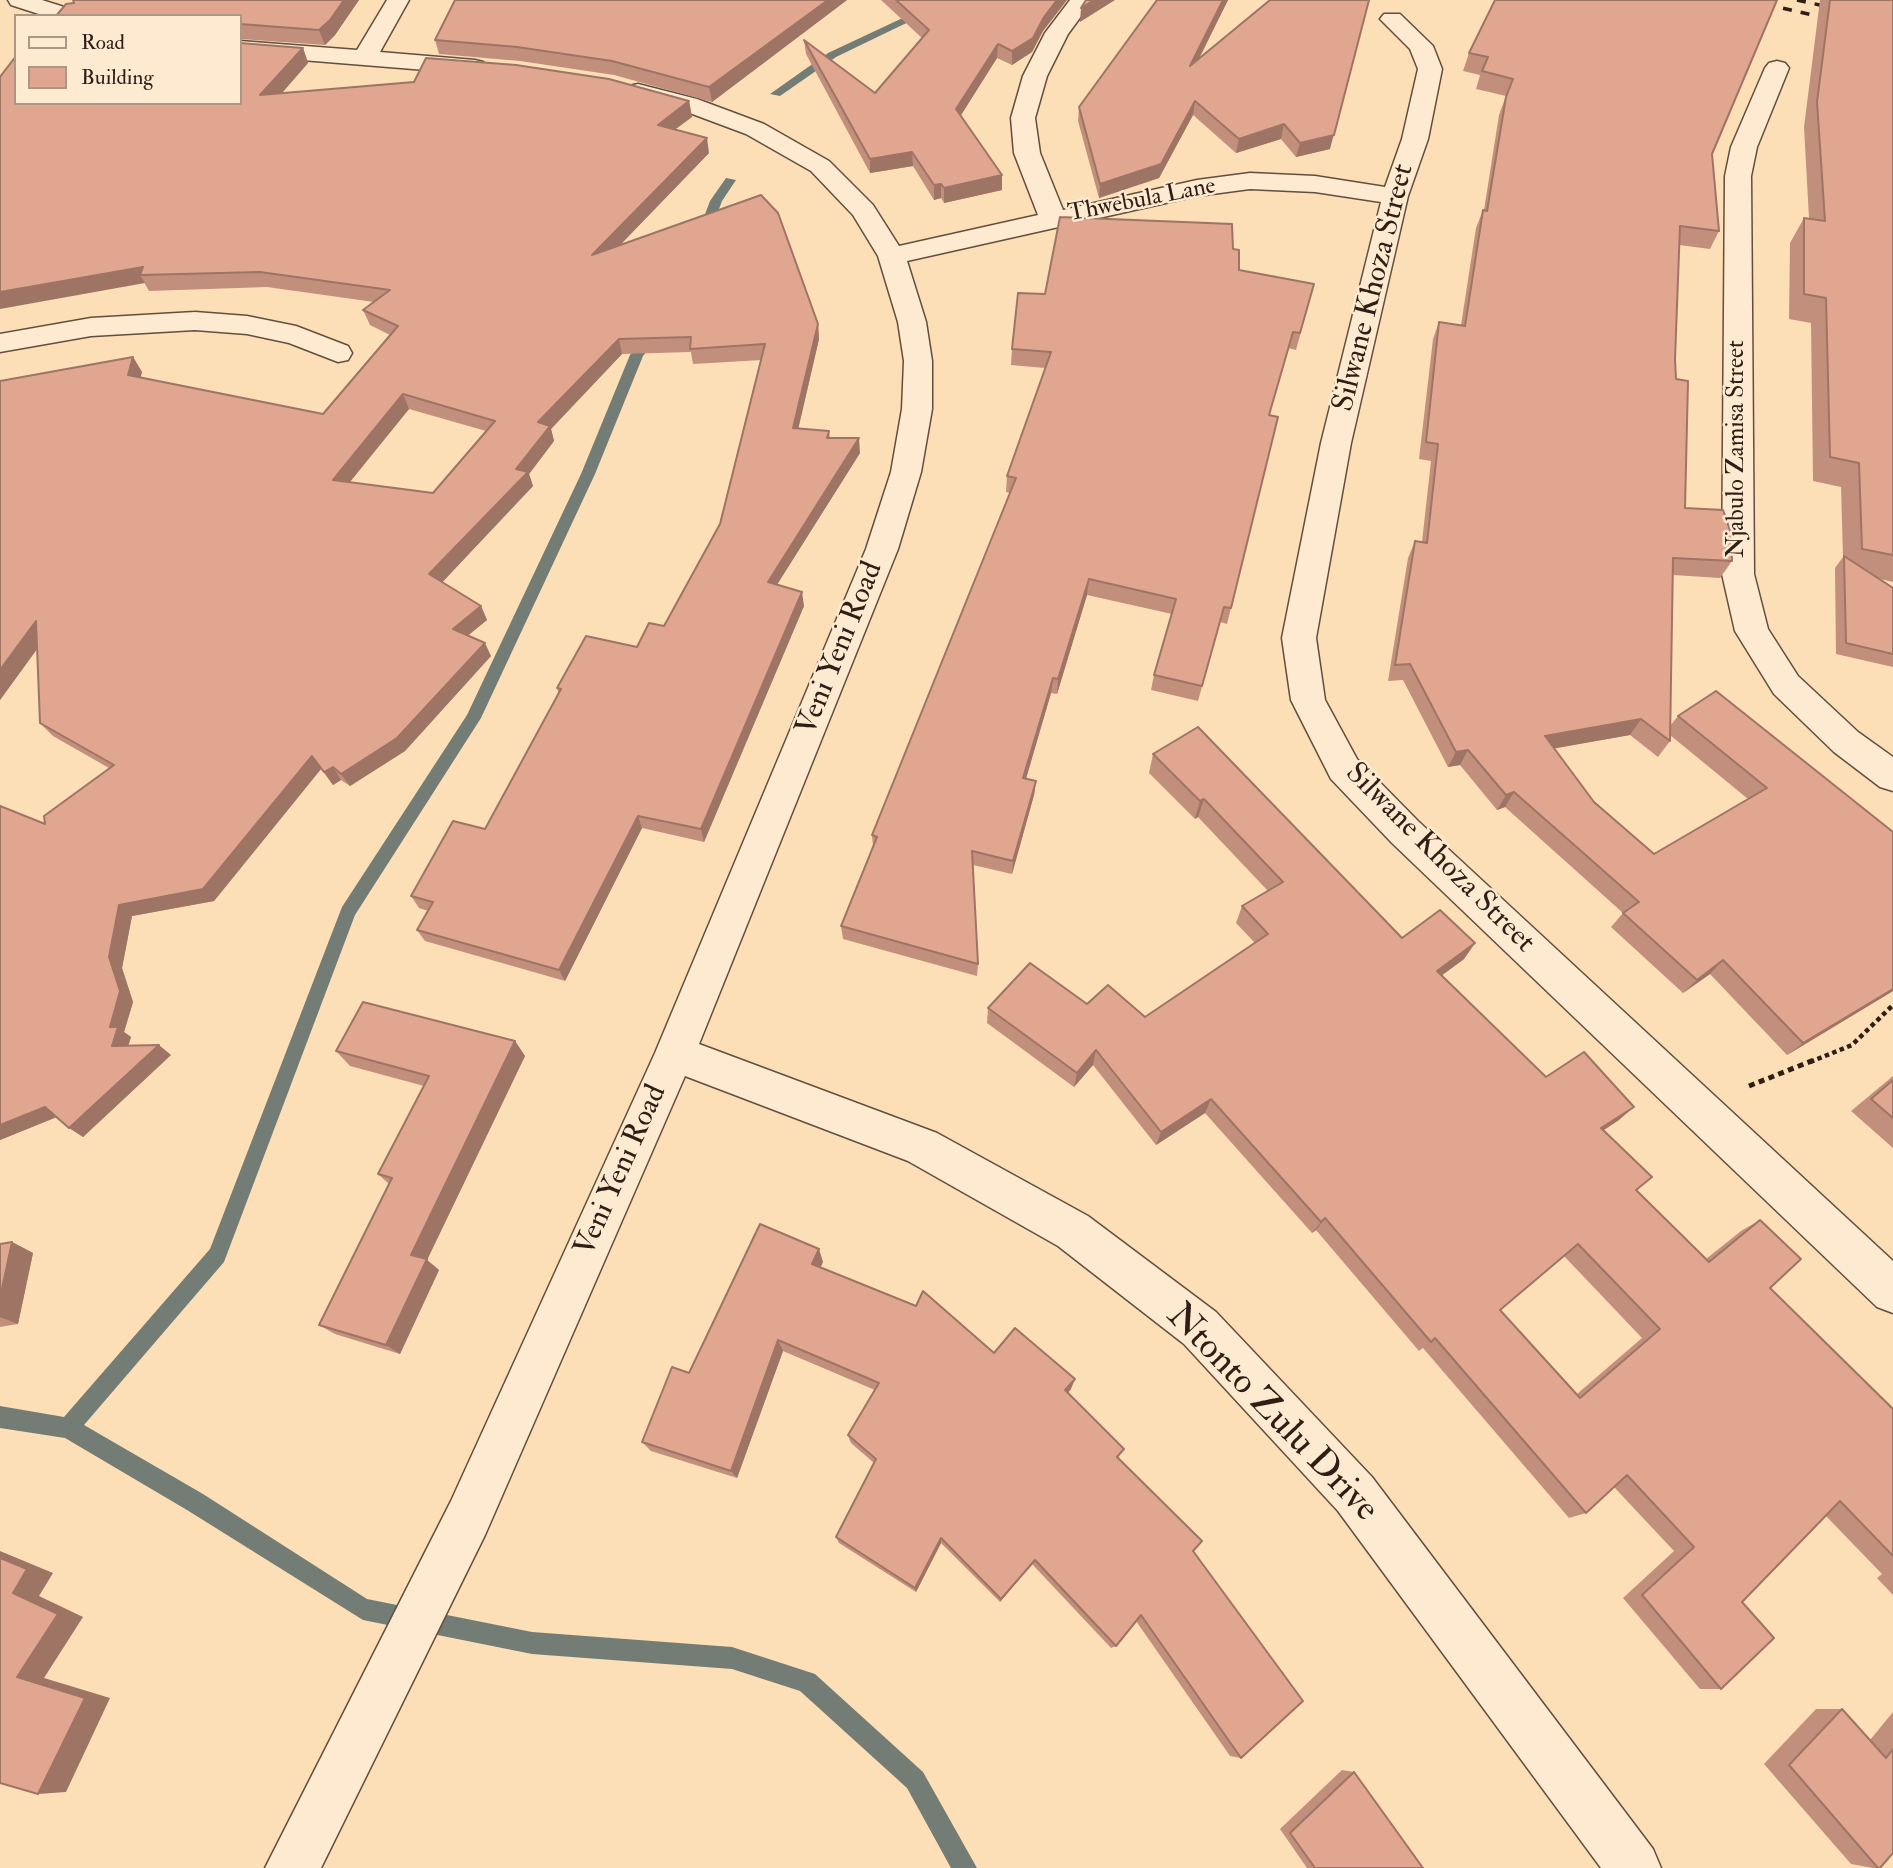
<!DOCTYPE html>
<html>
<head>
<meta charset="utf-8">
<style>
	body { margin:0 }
	#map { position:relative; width:1893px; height:1868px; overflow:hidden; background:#fcdfb6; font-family:"IM FELL Double Pica",serif }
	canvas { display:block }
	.legend { position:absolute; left:14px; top:14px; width:228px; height:91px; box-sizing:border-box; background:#fdead0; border:2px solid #aa9886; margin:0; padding:9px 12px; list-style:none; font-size:21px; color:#2e1e16 }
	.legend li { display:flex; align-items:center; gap:14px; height:35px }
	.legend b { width:35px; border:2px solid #aa9886 }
</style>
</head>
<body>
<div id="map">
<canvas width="1893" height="1868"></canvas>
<ul class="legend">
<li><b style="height:9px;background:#fdead0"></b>Road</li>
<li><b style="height:19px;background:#e1a690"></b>Building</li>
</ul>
</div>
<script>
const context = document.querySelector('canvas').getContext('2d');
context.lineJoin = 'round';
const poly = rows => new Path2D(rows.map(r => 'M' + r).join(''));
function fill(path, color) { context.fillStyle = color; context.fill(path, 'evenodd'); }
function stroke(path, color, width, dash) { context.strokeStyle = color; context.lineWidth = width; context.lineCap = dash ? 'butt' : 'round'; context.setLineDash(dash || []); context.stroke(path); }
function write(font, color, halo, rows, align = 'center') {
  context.font = font + ' "IM FELL Double Pica",serif'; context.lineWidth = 5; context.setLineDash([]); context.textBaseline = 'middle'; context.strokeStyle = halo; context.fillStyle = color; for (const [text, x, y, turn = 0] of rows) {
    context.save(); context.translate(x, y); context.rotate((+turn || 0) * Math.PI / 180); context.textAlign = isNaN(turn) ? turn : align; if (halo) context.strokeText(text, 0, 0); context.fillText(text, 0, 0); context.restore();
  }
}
fill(poly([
	[941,0,954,0,836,57,780,96,770,94,828,53,941,0],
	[726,178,736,180,722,201,710,233,700,236,698,233,710,201,726,178],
	[653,332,659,336,643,356,595,474,481,718,355,915,224,1262,84,1425,203,1494,367,1599,532,1632,732,1647,815,1674,923,1772,977,1868,951,1868,907,1788,800,1691,732,1669,532,1654,363,1620,187,1510,65,1438,0,1428,0,1406,64,1417,210,1249,342,907,467,715,581,474,630,355,648,333,653,332]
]), '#737c75');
const minor = poly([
	[8,0,42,0,77,11,80,16,45,16,11,5,8,0],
	[387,0,409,0,380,52,475,60,483,62,487,67,483,72,475,74,240,55,240,41,357,50,387,0],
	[1070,0,1093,0,1068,34,1047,76,1035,118,1040,153,1063,210,1197,180,1250,173,1315,176,1385,187,1402,139,1418,69,1410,49,1380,19,1384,14,1400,14,1433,46,1442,69,1428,139,1408,196,1351,443,1316,638,1325,700,1357,759,1418,821,1893,1261,1893,1313,1877,1307,1392,843,1331,779,1291,700,1282,638,1321,443,1381,202,1315,192,1250,189,1197,196,907,261,926,322,932,361,932,409,921,472,898,549,699,1044,937,1133,1088,1216,1216,1312,1372,1477,1653,1849,1661,1868,1601,1868,1338,1511,1184,1344,1058,1246,908,1161,685,1076,485,1535,321,1868,265,1868,451,1501,655,1053,866,549,891,472,902,409,904,361,898,322,878,256,853,215,811,171,746,134,679,109,629,96,626,91,629,86,638,84,697,99,764,124,829,161,873,205,899,246,1038,215,1014,153,1011,118,1023,76,1045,33,1070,0],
	[1777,61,1785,63,1789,68,1757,147,1751,176,1754,574,1768,629,1798,676,1858,732,1893,757,1893,791,1880,787,1834,752,1774,694,1735,631,1722,574,1725,176,1731,147,1765,68,1769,63,1777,61],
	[195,312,247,316,296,326,348,346,352,353,348,360,338,362,289,343,247,334,195,330,91,336,0,352,0,334,91,318,195,312]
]);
stroke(minor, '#624e3e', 3);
stroke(poly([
	[1810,1062,1852,1045,1893,1005]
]), '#2e1e16', 4.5, [4.5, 3.5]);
stroke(poly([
	[1749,1086,1814,1060]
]), '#2e1e16', 5, [6, 4.5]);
fill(minor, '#fdead0');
stroke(poly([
	[1748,0,1838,21],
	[1797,0,1838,9]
]), '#2e1e16', 3.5, [9, 9]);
fill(poly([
	[359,0,335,35,325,45,240,39,240,16,74,3],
	[455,0,847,0,712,102,614,75,520,61,439,54,435,40],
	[881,0,1067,0,1043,31,1032,52,1012,65,997,58,961,115,1002,190,944,203,941,198,934,200,913,166,870,173,806,54,804,40,875,93,922,38],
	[1157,0,1228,0,1199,59,1330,149,1296,157,1281,139,1236,153,1193,115,1159,178,1099,198,1078,121,1079,107],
	[1495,0,1712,154,1719,231,1710,249,1679,245,1675,359,1676,379,1685,508,1732,561,1720,578,1673,575,1670,726,1678,716,1716,691,1893,991,1787,1055,1710,974,1683,993,1611,927,1623,913,1505,807,1497,810,1460,765,1448,767,1403,680,1388,681,1408,558,1415,541,1422,542,1431,461,1419,459,1433,339,1439,322,1461,325,1476,228,1483,210,1484,210,1499,115,1506,96,1476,89,1480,75,1463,71,1469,53],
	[1630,735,1658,757,1670,741,1670,735,1748,799,1654,854,1594,802,1554,748],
	[1820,0,1893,0,1893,582,1880,579,1893,588,1893,667,1836,654,1835,568,1843,557,1841,487,1813,481,1811,323,1789,319,1790,243,1804,218,1809,218,1804,127],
	[303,48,308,63,282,93,689,101,692,117,675,129,709,153,620,245,818,324,819,339,798,429,829,431,830,438,860,453,777,584,804,606,704,842,642,828,565,981,425,941,417,930,428,911,419,908,411,896,485,829,559,694,557,688,637,647,664,626,720,524,762,360,693,364,691,352,622,354,551,429,554,441,529,474,533,486,442,582,481,606,487,620,468,635,491,656,405,751,350,786,341,780,333,785,321,769,214,901,132,916,122,968,133,1002,124,1032,131,1037,128,1046,171,1055,83,1137,57,1117,0,1140,0,806,45,824,109,768,53,736,40,723,37,649,0,700,0,381,133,357,142,372,140,378,323,414,390,335,370,325,363,310,374,302,267,287,149,291,16,56],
	[409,409,486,431,433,493,350,482],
	[1233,249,1239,270,1314,284,1296,350,1288,348,1269,415,1231,608,1227,624,1220,622,1198,701,1151,690,1154,675,1172,614,1087,595,1057,694,1051,693,1026,779,1036,781,1034,795,1012,874,973,865,978,964,977,976,843,939,841,926,873,846,872,835,1010,493,1006,492,1007,476,1045,368,1011,365,1012,349,1045,294],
	[1153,754,1402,938,1475,943,1464,959,1441,976,1546,1077,1619,1120,1604,1130,1636,1190,1706,1259,1741,1231,1760,1220,1770,1288,1893,1409,1893,1595,1877,1578,1882,1574,1826,1516,1742,1602,1721,1689,1700,1689,1623,1598,1674,1551,1614,1487,1586,1513,1569,1518,1423,1348,1419,1351,1316,1230,1312,1233,1205,1113,1156,1145,1093,1065,1074,1087,987,1023,988,1008,1087,1004,1145,1017,1255,943,1236,923,1242,906,1268,891,1198,817,1195,819,1149,773],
	[1564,1256,1642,1338,1577,1394,1500,1310],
	[515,1041,525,1056,427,1260,439,1270,400,1354,335,1334,319,1325,389,1184,378,1174,424,1086,350,1066,336,1051],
	[1893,1076,1893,1148,1851,1111],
	[12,1242,33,1253,18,1324,0,1327,0,1244],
	[823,1262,820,1268,1071,1389,1068,1393,1193,1551,1241,1758,1230,1756,1136,1621,1116,1646,1111,1648,1032,1564,1000,1602,941,1543,916,1592,839,1543,836,1537,874,1463,851,1443,848,1435,875,1390,783,1351,737,1478,651,1451,642,1442,689,1373],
	[1816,1709,1842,1709,1870,1740,1893,1712,1893,1853,1880,1868,1873,1868,1851,1864,1764,1764],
	[1342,1770,1354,1772,1423,1868,1307,1868,1280,1829]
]), '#c28f7c');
fill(poly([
	[344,0,359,0,335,35,325,45,319,30],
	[828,0,847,0,712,102,709,87],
	[1057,0,1067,0,1043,31,1032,52,1012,65,1012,51,1044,17],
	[1094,0,1115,0,1080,22,1081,8],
	[1223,0,1228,0,1188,80,1190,66],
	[1369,0,1330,149,1296,157,1300,143],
	[998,44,997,58,956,123,956,109],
	[303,48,308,63,267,110,260,95],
	[689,101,692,117,661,140,658,125],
	[1195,101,1193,115,1159,178,1099,198,1100,184],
	[1284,124,1281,139,1236,153,1239,139],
	[707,138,709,153,596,270,592,255],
	[912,152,913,166,870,173,870,159],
	[1002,175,1002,190,944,203,944,188],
	[941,184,941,198,934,200,934,185],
	[143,267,140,275,145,283,0,309,0,292],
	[818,324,819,339,795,443,793,428],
	[619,339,622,354,551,429,554,441,529,474,533,486,436,589,429,574,516,469,538,422],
	[133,357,142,372,137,390,128,375],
	[403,394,409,409,340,494,333,480],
	[859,438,860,453,770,596,768,582],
	[1089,579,1087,595,1057,694,1058,679],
	[802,592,804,606,704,842,701,829],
	[481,606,487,620,459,643,453,629],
	[36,621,48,634,0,700,0,670],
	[485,643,491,656,405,751,350,786,341,774],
	[1053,678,1051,693,1022,792,1023,778],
	[1641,719,1630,735,1535,752,1545,736],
	[1468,750,1460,765,1448,767,1456,752],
	[312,756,321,769,214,901,132,916,122,968,133,1002,124,1032,131,1037,125,1056,112,1046,110,1027,109,957,119,905],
	[333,767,341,780,333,785,324,772],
	[1036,781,1034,795,1012,874,1013,861],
	[1514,792,1505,807,1497,810,1506,795],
	[1204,799,1198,817,1195,819,1200,801],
	[638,816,642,828,565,981,559,970],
	[1475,943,1464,959,1426,987,1437,971],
	[1723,960,1710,974,1683,993,1697,980],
	[1893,989,1893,991,1787,1055,1803,1043],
	[515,1041,525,1056,427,1260,439,1270,400,1354,386,1345,411,1255],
	[159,1045,171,1055,83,1137,69,1128],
	[1096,1050,1093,1065,1074,1087,1077,1073],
	[1211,1099,1205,1113,1156,1145,1161,1132],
	[45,1107,59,1116,0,1140,0,1125],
	[1634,1107,1619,1120,1586,1141,1601,1128],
	[1325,1218,1316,1230,1312,1233,1321,1222],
	[12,1242,33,1253,18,1324,0,1317,0,1298],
	[819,1249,823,1262,816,1277,812,1264],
	[778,1340,783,1351,737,1478,731,1471],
	[1075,1379,1071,1389,1061,1400,1065,1390],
	[941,1538,941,1543,916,1592,915,1588],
	[0,1551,53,1573,39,1596,83,1617,44,1678,110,1698,66,1792,38,1794,17,1677,13,1593,0,1558],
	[1035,1560,1032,1564,1000,1602,1001,1599]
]), '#9e7465');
const building = poly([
	[73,0,344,0,330,20,319,30,240,24,240,16,56,16,66,4,74,3,73,0],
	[455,0,828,0,709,87,612,61,517,47,435,40,455,0],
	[896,0,1057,0,1044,17,1033,38,1012,51,998,44,956,109,1002,175,944,188,941,184,934,185,912,152,870,159,804,40,875,93,929,30,896,0],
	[1086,0,1094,0,1081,8,1086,0],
	[1157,0,1223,0,1190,66,1270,0,1369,0,1334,135,1300,143,1284,124,1239,139,1195,101,1161,164,1100,184,1079,107,1157,0],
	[1495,0,1777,0,1712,154,1719,231,1680,226,1675,359,1676,379,1688,381,1685,508,1723,510,1731,533,1732,561,1673,558,1670,741,1641,719,1545,736,1594,802,1654,854,1767,788,1678,716,1716,691,1893,832,1893,989,1803,1043,1723,960,1697,980,1623,913,1639,902,1514,792,1506,795,1468,750,1456,752,1410,664,1395,665,1415,541,1427,543,1438,444,1426,442,1439,322,1465,326,1483,210,1487,211,1506,97,1513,79,1482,71,1488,57,1469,53,1495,0],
	[1830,0,1893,0,1893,555,1862,549,1859,463,1830,457,1826,298,1804,294,1804,218,1825,221,1817,102,1830,0],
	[240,43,303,48,260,95,414,82,426,58,516,65,609,79,689,101,658,125,707,138,592,255,761,195,778,213,818,324,793,428,829,431,827,438,859,438,768,582,802,592,701,829,638,816,559,970,417,930,433,902,411,896,453,821,485,829,561,689,557,688,586,636,637,647,649,623,664,626,720,524,765,344,690,349,691,337,619,339,538,422,550,426,516,469,528,472,429,574,481,606,453,629,485,643,397,738,341,774,333,767,324,772,312,756,203,889,119,905,109,957,120,991,110,1027,118,1027,112,1046,159,1045,69,1128,45,1107,0,1125,0,806,45,824,44,816,114,765,40,723,36,621,0,670,0,381,133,357,128,375,323,414,398,326,363,310,390,290,260,272,140,275,143,267,0,292,0,77,16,56,16,103,240,103,240,43],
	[403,394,495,421,433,493,333,480,403,394],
	[1060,217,1232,224,1233,249,1239,250,1239,270,1314,284,1300,333,1293,332,1269,415,1278,417,1231,608,1224,607,1202,686,1154,675,1176,599,1089,579,1058,679,1053,678,1023,778,1036,781,1013,861,972,851,978,964,841,926,877,837,872,835,1016,478,1007,476,1051,352,1012,349,1018,293,1045,294,1060,217],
	[1844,556,1893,588,1893,654,1846,643,1844,556],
	[1198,727,1402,938,1440,910,1475,943,1437,971,1546,1077,1584,1052,1634,1107,1601,1128,1652,1177,1636,1190,1709,1262,1760,1220,1801,1259,1770,1288,1893,1409,1893,1556,1840,1501,1742,1602,1774,1638,1721,1689,1642,1595,1694,1547,1627,1475,1586,1513,1435,1338,1431,1342,1325,1218,1321,1222,1211,1099,1161,1132,1096,1050,1077,1073,988,1008,1030,963,1087,1004,1108,985,1145,1017,1268,934,1242,906,1283,882,1204,799,1200,801,1153,754,1198,727],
	[1578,1244,1660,1329,1580,1398,1500,1310,1578,1244],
	[363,1002,515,1041,411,1255,427,1259,386,1345,319,1325,392,1178,378,1174,429,1076,336,1051,363,1002],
	[1893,1080,1893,1118,1871,1099,1893,1080],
	[760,1224,819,1249,812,1264,916,1306,923,1291,994,1353,1015,1328,1075,1379,1065,1390,1124,1449,1117,1457,1202,1541,1193,1551,1303,1701,1241,1758,1141,1615,1116,1646,1035,1560,1001,1599,941,1538,915,1588,836,1537,876,1459,848,1435,879,1383,778,1340,731,1471,642,1442,672,1367,689,1373,760,1224],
	[12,1242,0,1298,0,1244,12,1242],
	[0,1558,27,1569,13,1593,58,1614,17,1677,85,1698,38,1794,0,1783,0,1558],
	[1842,1709,1886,1758,1893,1749,1893,1853,1880,1868,1878,1868,1789,1765,1842,1709],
	[1354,1772,1423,1868,1315,1868,1290,1833,1354,1772]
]);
fill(building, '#e1a690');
stroke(building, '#9e7465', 2);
write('24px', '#2e1e16', '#fdead0', [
	["Thwebula Lane",1142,201,-11],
	["Njabulo Zamisa Street",1738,449,-90]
]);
write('30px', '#2e1e16', '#fdead0', [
	["Silwane Khoza Street",1375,288,-76],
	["Veni Yeni Road",841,649,-68],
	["Silwane Khoza Street",1439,859,45],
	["Veni Yeni Road",622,1171,-66]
]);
write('37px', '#2e1e16', '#fdead0', [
	["Ntonto Zulu Drive",1271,1414,46]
]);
</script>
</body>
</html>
